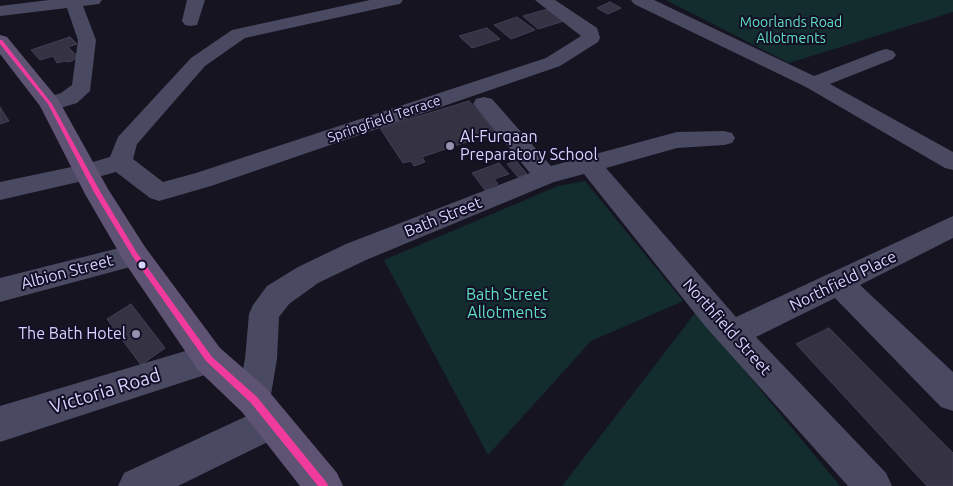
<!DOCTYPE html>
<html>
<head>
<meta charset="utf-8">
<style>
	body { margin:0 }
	canvas { display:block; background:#161421 }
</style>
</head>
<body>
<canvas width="953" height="486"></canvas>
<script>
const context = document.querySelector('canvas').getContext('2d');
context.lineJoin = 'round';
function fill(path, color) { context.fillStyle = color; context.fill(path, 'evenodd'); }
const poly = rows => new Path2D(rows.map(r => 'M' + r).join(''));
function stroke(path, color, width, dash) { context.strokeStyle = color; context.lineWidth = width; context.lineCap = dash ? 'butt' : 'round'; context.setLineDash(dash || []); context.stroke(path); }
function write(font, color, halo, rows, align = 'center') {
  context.font = font + ' Ubuntu,sans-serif'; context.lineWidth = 4; context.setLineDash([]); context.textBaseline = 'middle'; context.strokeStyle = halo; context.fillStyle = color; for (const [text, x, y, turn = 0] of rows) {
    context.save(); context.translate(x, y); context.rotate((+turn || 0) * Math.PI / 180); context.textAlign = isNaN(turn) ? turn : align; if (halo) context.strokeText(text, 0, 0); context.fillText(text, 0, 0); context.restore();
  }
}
fill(poly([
	[666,0,953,0,953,12,789,63],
	[585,181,683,301,591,341,488,455,384,260,558,186],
	[696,312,840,486,562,486]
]), '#132c2d');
const building = poly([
	[610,2,621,8,608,14,597,8,610,2],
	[548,9,564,21,538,29,523,16,548,9],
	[517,17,535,30,511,39,494,25,517,17],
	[487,28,500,39,472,48,459,36,487,28],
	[70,37,77,44,68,47,78,57,70,62,65,61,57,63,53,56,40,60,31,50,70,37],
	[469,101,496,132,422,157,425,162,414,166,411,161,403,163,380,128,469,101],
	[0,107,9,121,0,124,0,107],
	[516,161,527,174,518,177,507,164,516,161],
	[499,163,509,174,494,179,498,184,485,190,472,173,499,163],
	[131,304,165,348,141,365,107,319,131,304],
	[829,328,953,453,953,486,927,486,796,344,829,328]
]);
fill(building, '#343243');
stroke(building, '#433f54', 1);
fill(poly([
	[49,0,102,0,99,4,83,6,96,40,90,91,77,103,50,111,42,109,39,104,42,99,61,93,72,85,78,40,67,8,0,16,0,6,49,0],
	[187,0,205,0,197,25,191,26,185,25,182,21,187,0],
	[370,0,403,0,400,4,394,5,245,38,205,66,137,144,133,159,163,182,196,173,546,58,581,36,535,0,555,0,597,28,600,38,598,42,560,66,211,186,159,201,150,198,116,172,87,180,0,200,0,182,86,164,110,157,118,137,191,58,232,30,370,0],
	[631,0,654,0,814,76,879,51,886,49,893,51,896,55,893,59,830,84,953,152,953,170,945,168,806,87,634,4,631,0],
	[484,97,492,99,551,166,677,132,724,131,732,133,735,138,732,143,724,145,677,148,606,168,736,317,953,216,953,238,860,285,953,372,953,411,941,407,835,298,756,337,886,473,892,486,848,486,705,326,584,174,554,182,366,260,318,283,289,304,279,317,277,359,269,406,272,405,284,410,290,422,284,434,178,486,118,486,124,473,249,415,242,412,237,400,245,359,249,314,253,305,267,286,298,267,346,244,530,173,473,104,476,99,484,97],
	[135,244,145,247,149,255,145,263,0,302,0,278,135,244],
	[209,344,220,348,225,359,220,370,0,442,0,406,209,344]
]), '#4a4962');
fill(poly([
	[0,35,7,37,58,99,108,189,145,247,220,348,266,388,337,473,343,486,300,486,242,412,198,370,125,263,85,194,40,106,0,54,0,35]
]), '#5e5373');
fill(poly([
	[0,40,2,40,52,104,101,193,137,253,212,357,257,397,327,483,328,486,318,486,251,403,206,361,133,257,95,194,48,104,0,44,0,40]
]), '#f13a9d');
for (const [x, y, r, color] of [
	[450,146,5,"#9591b1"],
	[142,265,4.5,"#d9d4ff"],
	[136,334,5,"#9591b1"]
]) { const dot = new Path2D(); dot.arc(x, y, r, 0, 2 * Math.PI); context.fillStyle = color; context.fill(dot); stroke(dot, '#130f26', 2); }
write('14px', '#5fe0c0', '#130f26', [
	["Moorlands Road",791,22],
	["Allotments",791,38]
]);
write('14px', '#d9d4ff', '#130f26', [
	["Springfield Terrace",384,119,-19]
]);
write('16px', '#d9d4ff', '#130f26', [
	["Al-Furqaan",460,137],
	["Preparatory School",460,155],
	["The Bath Hotel",126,334,"right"]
], 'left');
write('16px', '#d9d4ff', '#130f26', [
	["Bath Street",443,217,-22],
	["Albion Street",67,272,-15],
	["Northfield Place",843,281,-26],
	["Northfield Street",727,327,48]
]);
write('16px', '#5fe0c0', '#130f26', [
	["Bath Street",507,295],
	["Allotments",507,313]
]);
write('19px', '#d9d4ff', '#130f26', [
	["Victoria Road",105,391,-17]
]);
</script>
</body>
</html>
